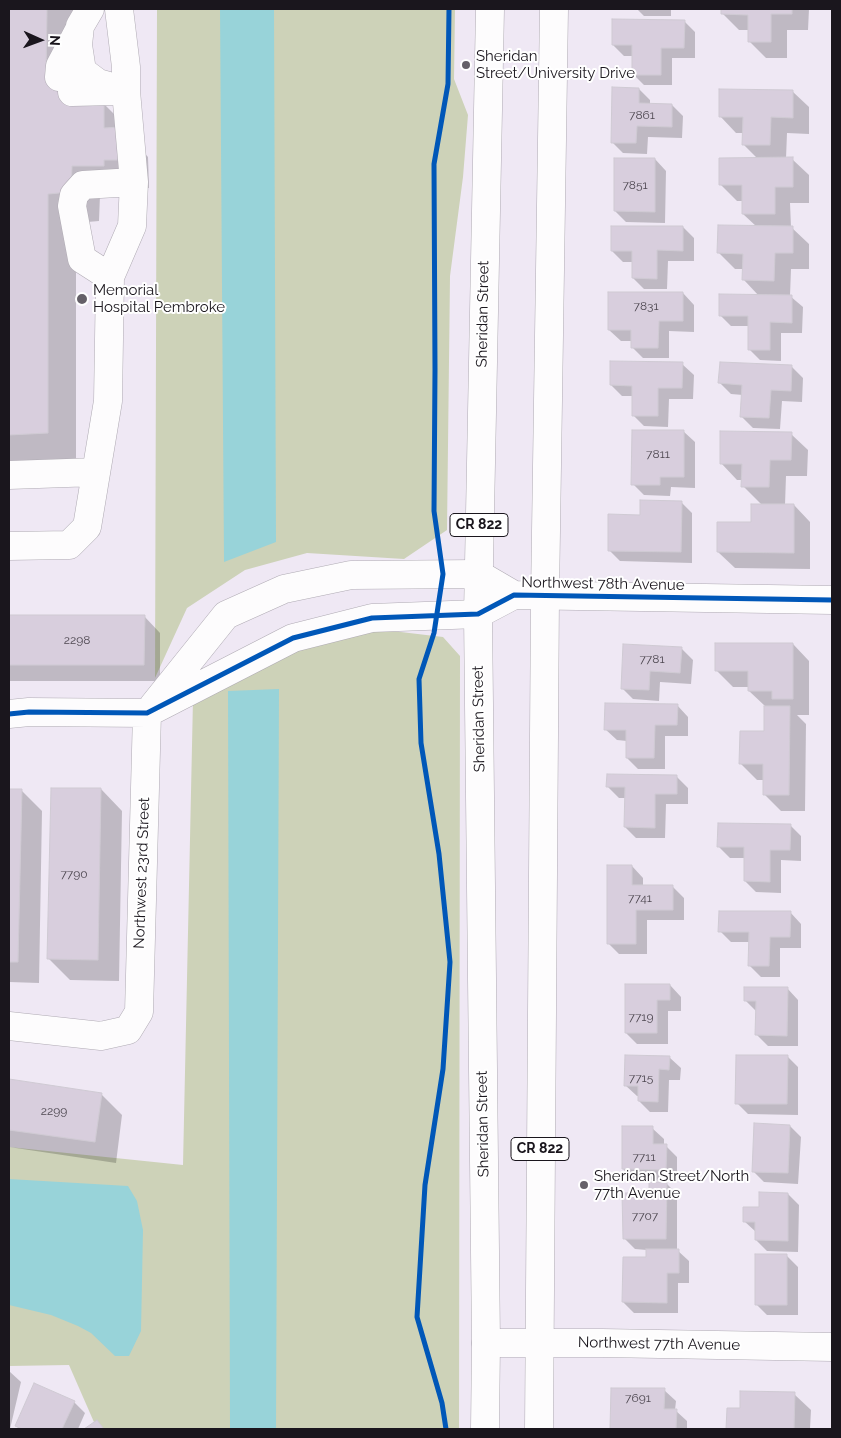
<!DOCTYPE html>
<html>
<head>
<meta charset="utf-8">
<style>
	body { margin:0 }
	#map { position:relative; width:841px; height:1438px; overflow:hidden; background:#efe8f4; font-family:Raleway,sans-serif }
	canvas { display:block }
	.frame { position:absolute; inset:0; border:10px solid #1a161d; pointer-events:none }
	.north { position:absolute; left:15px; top:15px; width:50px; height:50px; -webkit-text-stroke:4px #fff; paint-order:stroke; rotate:92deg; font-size:14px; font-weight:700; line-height:20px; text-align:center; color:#1a161d }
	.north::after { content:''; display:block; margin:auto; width:18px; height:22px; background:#1a161d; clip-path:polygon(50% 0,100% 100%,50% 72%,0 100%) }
</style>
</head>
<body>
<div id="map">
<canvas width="841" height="1438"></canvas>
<div class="frame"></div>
<div class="north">N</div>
</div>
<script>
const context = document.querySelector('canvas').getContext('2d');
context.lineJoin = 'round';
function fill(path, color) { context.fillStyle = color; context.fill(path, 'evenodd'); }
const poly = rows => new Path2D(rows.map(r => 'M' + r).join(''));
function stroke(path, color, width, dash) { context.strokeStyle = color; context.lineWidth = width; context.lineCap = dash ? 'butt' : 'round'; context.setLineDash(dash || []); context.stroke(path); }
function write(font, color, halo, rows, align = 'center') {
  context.font = font + ' Raleway,sans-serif'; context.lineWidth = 4; context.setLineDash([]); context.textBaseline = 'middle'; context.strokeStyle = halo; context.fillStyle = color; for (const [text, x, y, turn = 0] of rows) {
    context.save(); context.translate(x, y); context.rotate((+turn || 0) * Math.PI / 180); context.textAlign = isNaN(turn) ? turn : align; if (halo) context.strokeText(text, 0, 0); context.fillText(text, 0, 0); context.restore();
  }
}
fill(poly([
	[157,9,455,9,454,79,468,115,463,177,450,276,447,530,404,559,307,553,245,570,187,608,155,678],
	[384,630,443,637,460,656,459,1429,97,1429,69,1365,9,1366,9,1147,183,1165,193,699,283,652,337,633]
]), '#cdd2b8');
fill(poly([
	[220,9,274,9,276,542,224,562],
	[279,689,276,1429,230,1429,228,691],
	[9,1179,128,1186,137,1201,143,1230,141,1331,129,1356,115,1356,91,1333,78,1326,51,1315,9,1305]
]), '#98d3d9');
fill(poly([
	[9,9,75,9,104,104,133,133,133,141,148,157,149,188,132,188,100,195,99,221,76,223,76,461,9,486],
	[637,9,671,9,671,16,644,16],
	[723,9,809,9,808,30,787,30,787,58,766,58,749,41,749,30,739,30,723,14],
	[684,21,695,32,695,58,672,58,672,85,644,85,633,74,633,56,624,56,613,45],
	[639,89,650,100,650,105,672,105,683,116,682,138,648,137,647,154,623,153,612,142],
	[792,91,809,107,809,134,787,133,786,159,792,159,809,175,809,203,790,203,791,227,809,244,809,269,791,269,790,296,803,307,802,333,781,333,781,361,760,360,749,349,750,326,731,326,720,315,759,296,744,280,744,269,735,269,719,253,757,227,743,214,743,201,737,201,721,185,758,159,744,145,744,133,736,133,720,116],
	[655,159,666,171,665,223,626,222,615,211],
	[683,227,694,238,694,261,668,261,667,289,644,289,633,278,633,262,623,262,612,251],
	[683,293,694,305,694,332,669,331,669,358,643,358,632,347,632,341,621,341,609,330],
	[682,364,694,375,693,399,669,399,668,427,644,426,633,415,633,396,622,396,611,385],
	[792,367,803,378,802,402,782,401,780,429,753,428,742,417,743,395,731,394,720,383],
	[683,431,695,442,695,488,671,487,670,496,644,495,633,484],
	[791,434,808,450,807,476,786,476,785,505,794,505,810,522,810,569,735,568,718,552,752,523,762,505,743,486,743,480,737,480,721,463],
	[681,502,692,513,692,563,620,561,609,550,641,516],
	[144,616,160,633,160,681,9,681,9,617],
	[793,644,809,661,809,715,797,715,806,724,805,811,781,811,764,794,764,780,757,780,741,764,765,732,765,706,749,691,749,687,733,687,716,670],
	[682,649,693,660,691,684,660,682,659,701,633,699,622,688],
	[677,705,688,717,688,736,665,736,665,769,638,769,627,758,627,741,617,740,605,729],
	[677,777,688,788,688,804,666,804,665,838,636,838,625,827,626,798,619,798,608,787],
	[101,789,122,811,119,981,70,980,49,959],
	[9,790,21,790,42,811,39,983,9,982],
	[790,825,801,836,801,861,781,860,781,893,756,892,745,881,746,858,730,858,719,847],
	[632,866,643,878,643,887,673,887,684,898,684,920,647,920,647,954,619,954,608,943],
	[790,912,801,924,801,948,780,948,780,977,761,977,749,965,750,942,731,942,720,931],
	[670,985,681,997,681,1011,668,1011,668,1044,637,1044,626,1033],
	[787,988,798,1000,798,1046,768,1046,757,1035,756,1011,745,1000],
	[787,1056,798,1067,798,1115,748,1114,737,1103],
	[669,1057,681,1068,680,1080,669,1080,668,1112,650,1112,639,1101,639,1096,637,1096,625,1085],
	[9,1080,101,1094,122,1115,116,1163,9,1147],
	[790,1126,801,1137,798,1184,764,1182,753,1171],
	[652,1128,664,1139,664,1146,666,1146,677,1157,677,1181,634,1180,623,1169],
	[666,1183,677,1194,677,1250,689,1261,689,1283,678,1283,678,1313,634,1313,623,1302,647,1259,647,1250,635,1249,624,1238,650,1195],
	[788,1194,799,1205,798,1252,767,1251,756,1240,756,1232,744,1221,760,1208],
	[787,1256,798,1267,798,1315,767,1315,756,1304],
	[9,1371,21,1382,10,1429,9,1429],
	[612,1389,664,1390,676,1401,675,1410,687,1421,687,1429,611,1429],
	[794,1394,811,1410,810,1429,727,1429,728,1409,741,1409],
	[74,1402,85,1413,78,1429,20,1429,16,1426]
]), '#0003');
const building = poly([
	[9,9,47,9,46,77,104,103,104,128,120,127,120,160,104,160,104,166,72,166,71,192,48,194,48,433,9,435,9,9],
	[721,9,792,9,792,14,771,14,771,42,748,42,748,15,721,14,721,9],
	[612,19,685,20,684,48,661,48,661,75,632,75,632,45,612,45,612,19],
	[612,87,639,88,639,103,672,104,672,127,637,126,636,143,611,143,612,87],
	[719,89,793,90,793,118,771,117,770,145,742,145,743,117,719,117,719,89],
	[793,157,793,187,775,187,775,214,742,214,742,185,719,185,719,158,793,157],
	[614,158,655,158,655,212,614,211,614,158],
	[718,225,793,226,793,253,775,253,774,281,742,280,743,254,717,253,718,225],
	[611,226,683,226,683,251,657,250,657,279,632,278,632,251,611,251,611,226],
	[608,292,683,292,683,321,659,321,658,348,631,348,631,330,608,330,608,292],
	[719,294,792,295,792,323,770,322,770,350,748,350,748,316,719,316,719,294],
	[610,361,683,362,682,388,658,388,658,416,632,416,632,386,610,385,610,361],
	[720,362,792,365,791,391,771,390,769,418,740,417,742,385,718,383,720,362],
	[632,430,684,430,684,477,660,477,660,485,631,485,632,430],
	[720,431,792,432,791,460,770,460,769,487,741,487,742,464,720,464,720,431],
	[640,500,682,501,681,552,608,551,608,514,640,515,640,500],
	[751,504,794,504,794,553,717,552,717,522,751,522,751,504],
	[9,615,145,615,144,665,9,665,9,615],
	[715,643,793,643,793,699,772,699,772,691,748,691,748,671,715,671,715,643],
	[623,644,682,647,680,673,650,671,649,690,621,689,623,644],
	[605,703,678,704,677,725,655,725,654,758,626,758,626,730,604,730,605,703],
	[764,706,790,706,789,795,763,795,763,764,739,764,740,731,764,731,764,706],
	[607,774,677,775,677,794,655,794,655,828,624,827,625,787,606,787,607,774],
	[51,788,101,788,98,960,47,959,51,788],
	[9,789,22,789,18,962,9,962,9,789],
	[718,823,791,824,790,850,770,850,770,882,744,881,744,847,717,847,718,823],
	[607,865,632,865,632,885,673,885,673,910,636,910,636,944,607,944,607,865],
	[719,911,791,911,790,937,770,937,769,966,748,966,749,932,718,932,719,911],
	[625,984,670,984,670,1000,657,1000,657,1033,625,1033,625,984],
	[744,987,788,987,787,1036,755,1035,756,1001,744,1001,744,987],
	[625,1055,670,1056,669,1070,659,1069,658,1102,638,1101,638,1086,624,1086,625,1055],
	[736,1055,788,1055,787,1104,735,1104,736,1055],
	[9,1079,102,1093,95,1142,9,1130,9,1079],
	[754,1123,790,1125,788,1173,752,1172,754,1123],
	[622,1126,653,1126,653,1144,667,1144,666,1170,622,1169,622,1126],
	[649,1182,667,1182,666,1239,623,1239,622,1193,649,1193,649,1182],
	[759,1192,788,1193,788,1241,755,1240,755,1222,743,1222,743,1207,759,1207,759,1192],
	[646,1249,679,1249,679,1273,667,1273,667,1303,622,1302,623,1257,646,1257,646,1249],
	[755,1254,787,1254,787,1305,755,1305,755,1254],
	[34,1383,75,1401,62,1429,22,1429,15,1426,34,1383],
	[611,1388,665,1388,664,1409,677,1409,676,1429,610,1429,611,1388],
	[740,1391,795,1392,794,1429,726,1429,727,1408,740,1408,740,1391],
	[97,1420,104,1429,84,1429,97,1420]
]);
fill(building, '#d8cedd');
stroke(building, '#cfcad3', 1);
const minor = poly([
	[90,9,80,26,78,45,82,71,98,83,126,91],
	[59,77,60,66,79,30],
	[72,92,114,91],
	[110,277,82,259,72,206,74,195,83,185,134,182],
	[9,475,96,472],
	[9,546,69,545,87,527,108,401,110,277,132,226,134,182,126,91,126,67,119,9],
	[153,706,226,615,284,589,351,575,478,574,514,595],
	[9,714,29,712,147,713,293,638,372,618,478,614,514,595,832,600],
	[9,1026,101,1036,128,1030,139,1012,147,713],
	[486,1343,602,1343,832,1347]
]);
const major = poly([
	[485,1429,486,1343,478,614,490,9],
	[539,1429,545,596,554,9]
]);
stroke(minor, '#afaab3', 29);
stroke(major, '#afaab3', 29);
stroke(minor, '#fdfcfd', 28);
stroke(major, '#fdfcfd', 28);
stroke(poly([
	[9,714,29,712,147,713,293,638,372,618,478,614,514,595,832,600],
	[446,1429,442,1403,417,1317,425,1185,443,1069,450,962,439,854,421,743,419,679,434,633,443,574,434,511,435,370,434,164,448,84,449,9]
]), '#0057b8', 5);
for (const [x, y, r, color] of [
	[466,65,5,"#656068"],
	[82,299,6,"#656068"],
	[584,1185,5,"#656068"]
]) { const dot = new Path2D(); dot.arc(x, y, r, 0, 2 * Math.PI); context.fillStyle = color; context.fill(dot); stroke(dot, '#fff', 2); }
write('12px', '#4e4851', null, [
	["7861",642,115],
	["7851",635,185],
	["7831",646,306],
	["7811",658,454],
	["2298",77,640],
	["7781",652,659],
	["7790",74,874],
	["7741",640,898],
	["7719",641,1017],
	["7715",641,1078],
	["2299",54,1111],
	["7711",644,1157],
	["7707",645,1216],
	["7691",638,1398]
]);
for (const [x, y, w] of [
	[479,525,58],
	[540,1149,58]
]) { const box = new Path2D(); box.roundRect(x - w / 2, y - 11.5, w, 23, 4); context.fillStyle = '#fff'; context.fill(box); stroke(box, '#1a161d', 1); }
write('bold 14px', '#1a161d', null, [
	["CR 822",479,525],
	["CR 822",540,1149]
]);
write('15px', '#1a161d', '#fff', [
	["Sheridan",476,56],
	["Street/University Drive",476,73],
	["Memorial",93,290],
	["Hospital Pembroke",93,307],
	["Sheridan Street/North",594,1176],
	["77th Avenue",594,1193]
], 'left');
write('15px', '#1a161d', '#fff', [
	["Sheridan Street",483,314,-89],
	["Northwest 78th Avenue",603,584,1],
	["Sheridan Street",479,719,-91],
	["Northwest 23rd Street",142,873,-88],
	["Sheridan Street",483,1124,-91],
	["Northwest 77th Avenue",659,1344,1]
]);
</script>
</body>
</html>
